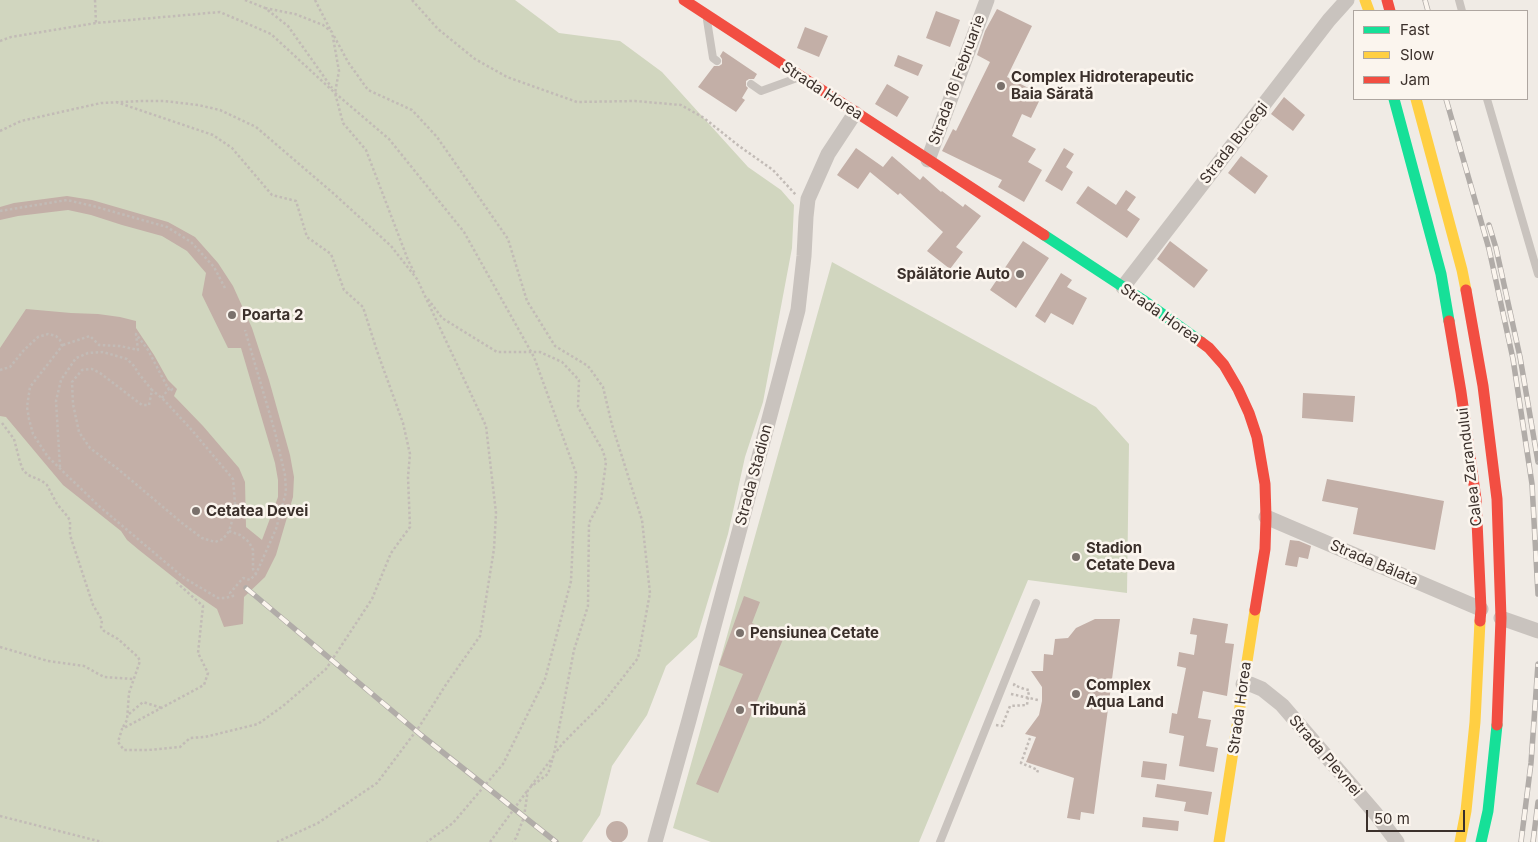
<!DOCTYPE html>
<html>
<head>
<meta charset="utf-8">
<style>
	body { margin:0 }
	#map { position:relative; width:1538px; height:842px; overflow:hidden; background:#f0ebe5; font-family:Inter,sans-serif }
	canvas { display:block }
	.legend { position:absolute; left:1353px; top:10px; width:175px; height:90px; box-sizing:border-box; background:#fbf5ee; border:1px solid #aea6a0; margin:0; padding:6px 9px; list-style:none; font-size:15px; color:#3b302b }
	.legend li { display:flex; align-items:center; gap:10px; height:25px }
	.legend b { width:25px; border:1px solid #aea6a0 }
	.scale { position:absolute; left:1366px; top:810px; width:99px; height:22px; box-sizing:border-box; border:2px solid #3b302b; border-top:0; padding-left:6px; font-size:15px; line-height:18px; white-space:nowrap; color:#3b302b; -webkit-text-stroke:4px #fbf5ee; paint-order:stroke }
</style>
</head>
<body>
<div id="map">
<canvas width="1538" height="842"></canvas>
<ul class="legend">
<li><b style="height:6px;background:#16e098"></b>Fast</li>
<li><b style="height:6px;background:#ffcf43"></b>Slow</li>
<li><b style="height:6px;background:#f24e42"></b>Jam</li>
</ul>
<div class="scale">50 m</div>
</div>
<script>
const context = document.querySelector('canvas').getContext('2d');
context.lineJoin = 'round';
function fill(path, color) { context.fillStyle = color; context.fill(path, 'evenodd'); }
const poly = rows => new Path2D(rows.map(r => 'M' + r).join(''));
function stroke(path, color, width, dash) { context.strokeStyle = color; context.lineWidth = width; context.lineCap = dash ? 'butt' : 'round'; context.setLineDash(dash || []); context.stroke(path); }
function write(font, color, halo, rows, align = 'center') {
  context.font = font + ' Inter,sans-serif'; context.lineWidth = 5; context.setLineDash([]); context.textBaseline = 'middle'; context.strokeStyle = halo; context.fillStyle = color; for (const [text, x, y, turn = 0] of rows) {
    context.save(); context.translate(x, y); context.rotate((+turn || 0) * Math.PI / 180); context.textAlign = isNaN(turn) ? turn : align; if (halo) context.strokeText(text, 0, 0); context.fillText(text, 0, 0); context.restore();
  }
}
fill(poly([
	[0,0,515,0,559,33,620,41,662,72,748,167,781,190,794,205,792,248,763,402,745,457,728,534,697,637,666,666,647,715,612,766,600,815,582,842,0,842],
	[832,262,1096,407,1129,444,1127,593,1028,580,919,842,711,842,673,828]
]), '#d1d6bf');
fill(poly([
	[997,9,1032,26,1007,77,1042,95,1031,118,1022,114,1012,136,1036,149,1028,162,1042,170,1024,202,998,187,1002,180,942,151,953,129,956,131,990,62,977,55,985,31],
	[936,11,960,20,950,47,926,38],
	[805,27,828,36,819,57,797,48],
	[723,51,757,74,754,79,749,79,746,81,746,86,748,88,742,98,745,100,736,112,698,87,714,66,719,66,722,64,722,59,720,56],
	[898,55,923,65,918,76,894,66],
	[887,84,909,97,897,117,875,104],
	[1284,97,1305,115,1293,131,1271,114],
	[856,148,883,167,892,156,920,180,923,176,941,192,942,191,963,207,965,204,981,216,956,247,963,252,950,269,927,251,943,232,900,193,898,195,870,172,858,189,837,175],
	[1064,148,1074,154,1066,167,1073,172,1062,191,1045,181],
	[1241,156,1268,176,1255,194,1228,173],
	[1088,186,1116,205,1126,190,1136,197,1127,210,1140,219,1127,238,1076,203],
	[67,196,92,200,168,222,195,237,218,263,233,286,252,328,269,380,290,455,294,477,293,497,276,555,265,577,244,597,243,624,224,627,217,609,192,592,139,550,127,540,121,531,63,485,6,417,0,416,0,348,26,309,71,313,98,314,120,317,136,321,136,328,154,355,168,380,177,389,174,396,203,426,239,468,245,482,246,527,262,540,278,497,278,480,275,463,241,348,228,348,202,295,206,273,187,251,162,236,122,225,91,215,68,210,18,216,0,220,0,207,14,203],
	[1023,241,1049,258,1016,308,990,290],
	[1170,241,1208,270,1194,288,1157,259],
	[1061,273,1072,280,1067,287,1087,298,1073,325,1051,313,1045,323,1035,316],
	[1303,393,1355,396,1353,422,1302,418],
	[1327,479,1444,501,1435,550,1353,534,1358,508,1322,501],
	[1290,540,1299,541,1311,546,1308,559,1299,557,1297,567,1285,565],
	[744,596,760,602,752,623,784,637,718,793,696,784,743,674,719,665],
	[1193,618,1228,624,1225,643,1234,644,1227,696,1203,691,1198,718,1211,720,1206,746,1218,748,1214,772,1179,766,1184,736,1169,733,1172,713,1177,714,1186,668,1177,666,1179,652,1194,655,1197,635,1190,634],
	[1095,619,1120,619,1094,814,1081,812,1080,820,1067,818,1074,778,1026,762,1036,737,1025,734,1039,715,1042,701,1042,687,1031,671,1043,671,1044,654,1053,655,1055,639,1068,638,1076,628],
	[1143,761,1167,764,1165,780,1141,777],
	[1157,784,1212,792,1208,815,1184,811,1186,802,1155,797],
	[1143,817,1179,821,1178,831,1142,827],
	'606 832a11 11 0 1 1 22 0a11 11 0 1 1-22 0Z'
]), '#c3afa7');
stroke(poly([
	[95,0,96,23],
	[245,0,265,8,288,26,332,88],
	[315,0,331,31],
	[412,0,438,29,475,59,507,77,577,102,635,101,681,105,704,118,739,146,773,170,796,195],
	[265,8,295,14,323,25,332,32,339,71,335,93,343,123,366,150,408,260,415,274],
	[334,36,348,62,368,90,412,110,437,137,508,239,527,301,555,346,588,366,603,387,612,425,642,520,650,593,638,658,603,703,563,743,556,752],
	[0,41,11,37,96,23,220,12,271,34,335,93,389,139,464,232,534,357,576,473,571,581,545,679,503,764,453,823,427,842],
	[116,102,213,135,232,148,272,195,296,201,307,237,331,254,344,290,363,307,377,351,403,423,410,454,408,477,410,527,391,553,372,599,326,669,283,706,258,724,205,737,190,738,180,747,148,750,124,750,118,742,122,729,204,685,208,673,198,653,203,606,176,582],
	[0,131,21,121,101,103,142,101,164,101,198,105,220,110,256,127,333,193,391,246,417,279,486,426,496,513,494,549,480,636,447,683,419,727,377,783,318,823,277,842],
	[0,211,67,200,93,206,167,227,191,242,214,267,226,290],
	[428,299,442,318,497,352,540,352,562,362,579,380,578,407,603,451,606,462,601,500,589,523,588,606,574,650,554,754,548,774,528,789,524,817,516,838,513,842],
	[63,345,90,336,99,345,120,346,138,350,136,334,148,350,170,392],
	[0,370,10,367,24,350,38,337,48,334,56,336,60,340,62,346,30,387,27,407,29,419,33,434,48,457,100,507,184,578,218,598,225,598,233,596,230,593,243,578,250,580,256,574,276,529,286,492,285,475,275,432,245,330],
	[162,398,169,388,172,389,170,392],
	[2,423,14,439,20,462,23,470,28,475,42,481,47,485,57,504,68,517,70,521,70,535,93,605,102,620,101,627,104,631,118,639,138,657,140,661,129,693,127,720,123,727],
	[60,467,56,401,61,380,76,358,88,353,103,352,127,359,134,366,139,374,152,390,149,405,142,405,100,373,92,369,82,370,72,382,73,404,79,432,90,448,118,469,182,523,202,538,215,542,223,539,229,531,233,518,235,503,233,479,190,428,163,399,152,390],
	[229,531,240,535,249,542,253,550,253,569,256,574],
	[0,647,48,661,84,666,104,677,134,679],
	[1011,694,1038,700],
	[129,714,143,702,162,708],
	[996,725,1002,726,1010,706,1027,705,1029,690,1024,689,1014,685,1015,683],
	[1030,738,1021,763,1038,770,1037,773],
	[531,786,553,757],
	[0,816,102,842],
	[490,842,527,791]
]), '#c2bbb6', 2.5, [2.5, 2.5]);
stroke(poly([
	[1459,0,1462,11],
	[707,20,713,58,717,61],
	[751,84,761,91,797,78],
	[1487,99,1538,274],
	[940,842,1036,603]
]), '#c9c3be', 8);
stroke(poly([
	[928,160,987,0],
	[1123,287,1329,20,1347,0],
	[1266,517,1481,609],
	[1501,618,1538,631],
	[1243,684,1250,684,1262,689,1282,705,1376,814,1397,842],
	[655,842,689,720,798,310,804,256,806,217,808,199,828,154,855,113]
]), '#c9c3be', 15);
stroke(poly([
	[1394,99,1441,274,1449,321],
	[1044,235,1143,300,1201,342],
	[1481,842,1488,811,1497,725]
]), '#16e098', 11);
stroke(poly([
	[1365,0,1369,11],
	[1416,99,1462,270,1466,290],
	[1219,842,1255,610],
	[1460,842,1466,811,1475,722,1480,621]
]), '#ffcf43', 11);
stroke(poly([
	[684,0,1044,235],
	[1387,0,1390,11],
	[1466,290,1483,386,1497,499,1501,618,1497,725],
	[1449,321,1461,392,1476,499,1481,609,1480,621],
	[1201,342,1209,348,1224,365,1238,389,1249,413,1257,437,1265,484,1266,517,1265,549,1255,610]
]), '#f24e42', 11);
const rail = poly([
	[1425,0,1428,11],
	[1446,99,1489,249,1513,359,1532,484,1538,594],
	[1489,225,1496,248,1520,357,1538,462],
	[246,588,421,735,556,842],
	[1521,842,1531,763,1538,664],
	[1533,842,1538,802]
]);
stroke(rail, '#b1aca8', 5.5);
stroke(rail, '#fbf5ee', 4, [11]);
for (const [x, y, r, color] of [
	[1001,86,5,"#7a716c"],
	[1020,274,5,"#7a716c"],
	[232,315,5,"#7a716c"],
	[196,511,5,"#7a716c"],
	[1076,557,5,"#7a716c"],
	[740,633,5,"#7a716c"],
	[1076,694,5,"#7a716c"],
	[740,710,5,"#7a716c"]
]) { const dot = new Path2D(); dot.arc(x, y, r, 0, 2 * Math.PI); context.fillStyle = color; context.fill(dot); stroke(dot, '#fbf5ee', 2); }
write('bold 15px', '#3b302b', '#fbf5ee', [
	["Complex Hidroterapeutic",1011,77],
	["Baia Sărată",1011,94],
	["Spălătorie Auto",1010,274,"right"],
	["Poarta 2",242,315],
	["Cetatea Devei",206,511],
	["Stadion",1086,548],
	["Cetate Deva",1086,565],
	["Pensiunea Cetate",750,633],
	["Complex",1086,685],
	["Aqua Land",1086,702],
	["Tribună",750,710]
], 'left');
write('15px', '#3b302b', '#fbf5ee', [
	["Strada 16 Februarie",957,80,-70],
	["Strada Horea",822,91,33],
	["Strada Bucegi",1234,143,-52],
	["Strada Horea",1160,314,35],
	["Calea Zarandului",1470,467,-97],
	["Strada Stadion",754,475,-75],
	["Strada Bălata",1374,563,23],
	["Strada Horea",1240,708,-82],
	["Strada Plevnei",1325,756,49]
]);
</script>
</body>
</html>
